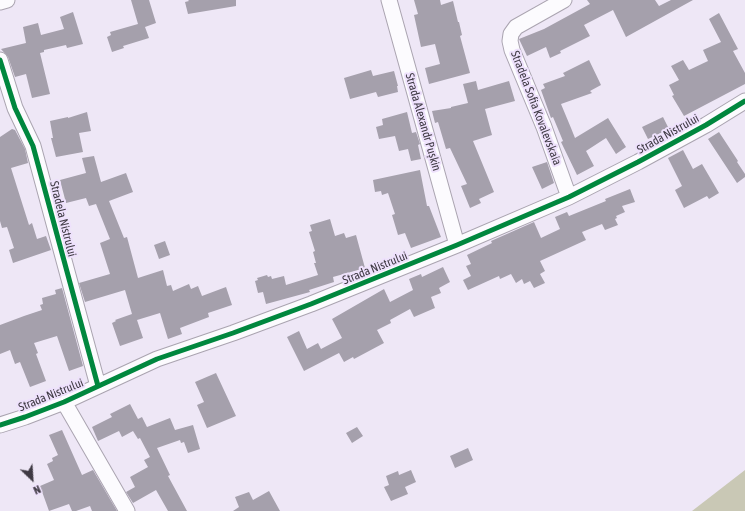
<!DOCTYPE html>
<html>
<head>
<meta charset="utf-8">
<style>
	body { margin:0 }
	#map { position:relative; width:745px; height:511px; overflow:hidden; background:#eee7f6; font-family:"Asap Condensed",sans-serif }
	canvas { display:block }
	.north { position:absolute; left:12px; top:459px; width:40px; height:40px; -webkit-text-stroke:3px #eee1fc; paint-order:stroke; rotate:155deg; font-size:11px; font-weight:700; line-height:16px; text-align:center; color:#3f3a44 }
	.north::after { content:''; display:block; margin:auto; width:14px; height:18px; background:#3f3a44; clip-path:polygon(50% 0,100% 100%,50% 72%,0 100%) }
</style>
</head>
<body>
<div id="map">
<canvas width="745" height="511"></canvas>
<div class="north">N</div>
</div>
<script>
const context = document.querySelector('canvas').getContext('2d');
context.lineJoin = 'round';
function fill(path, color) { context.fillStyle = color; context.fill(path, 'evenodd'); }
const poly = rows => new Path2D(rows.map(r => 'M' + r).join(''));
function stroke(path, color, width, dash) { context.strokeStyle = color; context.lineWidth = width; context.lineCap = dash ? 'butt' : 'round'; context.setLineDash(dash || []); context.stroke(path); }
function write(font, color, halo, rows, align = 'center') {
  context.font = font + ' "Asap Condensed",sans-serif'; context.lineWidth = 4; context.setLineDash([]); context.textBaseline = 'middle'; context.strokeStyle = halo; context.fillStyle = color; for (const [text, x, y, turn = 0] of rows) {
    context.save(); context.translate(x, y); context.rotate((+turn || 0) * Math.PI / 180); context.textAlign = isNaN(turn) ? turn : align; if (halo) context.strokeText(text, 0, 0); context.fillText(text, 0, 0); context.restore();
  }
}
fill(poly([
	[745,470,745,511,692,511]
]), '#c9c8b5');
fill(poly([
	[131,0,149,0,156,23,145,27,149,38,123,46,124,48,112,52,107,37,111,35,110,32,138,24],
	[188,0,236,0,236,6,188,14,185,2,189,1],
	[414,0,440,0,441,5,453,1,458,22,459,22,462,35,460,36,470,73,429,84,425,68,440,64,435,44,421,47,414,15,418,14],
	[587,0,655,0,659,6,671,0,693,0,626,37,613,10,584,25,590,36,560,51,561,53,550,58,546,47,527,56,519,39,544,29,590,4],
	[73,12,83,44,67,48,66,45,44,50,44,52,40,53,50,94,32,98,26,74,15,77,8,57,1,49,26,43,23,27,38,23,41,35,64,29,60,17],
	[719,13,738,49,733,51,745,73,745,84,684,116,672,96,674,95,669,85,679,80,671,66,683,60,689,70,708,61,703,50,721,42,709,19],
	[589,60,601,85,590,91,592,93,561,104,571,128,575,138,608,118,626,147,616,154,606,138,586,151,594,166,577,175,561,142,563,141,553,117,551,118,541,90,545,88,543,84,565,76,563,73],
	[371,70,373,76,394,71,398,86,397,86,398,92,378,97,376,92,350,99,344,78],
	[476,81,478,90,509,81,515,101,485,109,492,135,473,141,494,192,479,199,481,203,470,208,461,186,467,184,450,148,446,149,438,122,435,123,432,111,451,108,451,107,468,103,463,84],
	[87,112,91,131,79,133,83,152,56,157,51,138,53,138,50,121,68,117,68,118],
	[407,112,412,133,416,132,420,144,418,145,421,159,411,161,408,149,399,151,395,136,379,139,376,127,383,125,382,119],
	[663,117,669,129,648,139,642,127],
	[12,129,15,130,25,149,28,163,11,168,29,225,32,223,37,239,46,236,51,250,13,263,9,250,14,248,7,227,2,228,0,221,0,137],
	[719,132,738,161,737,162,745,174,745,177,737,183,708,139],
	[683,150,693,169,702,164,719,193,709,199,707,196,684,208,675,190,682,186,668,158],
	[94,156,101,182,126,173,133,192,109,201,124,238,127,237,138,278,163,270,167,286,171,285,173,291,189,284,191,289,198,286,202,296,226,287,232,305,208,313,209,317,180,328,182,334,168,339,160,313,137,320,143,338,120,346,112,323,116,321,115,320,132,314,125,290,85,302,79,283,110,274,100,243,110,239,96,204,89,206,86,198,66,203,60,180,86,173,82,158],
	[547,162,554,183,542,189,532,167],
	[420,170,427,206,429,206,441,237,411,248,405,233,398,235,392,215,395,214,388,193,382,195,381,191,375,192,373,180],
	[630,189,635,202,622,206,625,212,616,216,617,218,615,219,618,225,605,230,602,224,582,232,586,240,540,261,545,271,540,274,545,283,534,288,530,281,524,284,522,279,516,283,511,274,500,279,499,276,468,290,463,280,471,276,466,266,471,264,467,255,492,243,491,241,534,222,541,238,560,229,555,217,567,212,569,216,606,201,605,199],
	[330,219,335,236,344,233,346,238,356,235,365,268,333,277,334,282,309,290,310,292,266,304,263,292,258,293,255,281,258,280,257,278,267,275,268,277,271,276,272,279,284,276,286,285,318,275,314,263,316,263,313,252,315,251,309,232,312,231,310,225],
	[165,241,170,255,159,259,154,245],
	[443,267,450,282,439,288,441,293,431,297,435,308,414,317,410,309,390,320,391,323,377,330,384,343,354,359,353,357,344,362,339,353,304,371,287,337,299,331,307,349,318,343,321,349,342,338,332,319,384,289,390,302,413,290,409,279,421,274,422,277],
	[62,288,83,366,69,371,57,336,34,343,38,353,36,354,46,381,30,387,20,362,15,364,10,350,0,354,0,325,24,316,42,310,40,305,43,304,42,298,56,294,55,290],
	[216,373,236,416,207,428,197,405,204,402,195,382],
	[130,404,138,419,142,417,147,427,170,418,175,430,193,425,200,449,188,453,184,442,181,443,180,440,157,448,170,475,168,476,187,511,168,511,156,490,133,503,126,492,135,487,130,477,148,467,144,460,150,457,140,438,138,439,133,431,122,437,119,431,98,441,92,427,112,417,110,414],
	[357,427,363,436,352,443,346,433],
	[62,430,82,475,93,470,117,511,92,511,90,506,76,511,72,511,69,504,49,511,40,486,54,480,47,464,53,461,52,458,58,455,49,435],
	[468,448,473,460,455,468,450,456],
	[411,470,416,482,405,487,408,494,391,501,384,487,389,485,386,476,398,471,399,475],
	[269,491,280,511,233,511,239,507,235,497,249,492,253,500]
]), '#a5a0ac');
const minor = poly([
	[389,0,457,245],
	[564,0,516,27,511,34,510,41,512,50,544,127,569,197],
	[0,2,7,0],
	[0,60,15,108,33,146,98,386],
	[64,402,127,511],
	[0,425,25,417,64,402,157,359,233,333,311,304,457,245,569,197,638,162,706,125,745,101]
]);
stroke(minor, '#aaa4b0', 17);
stroke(minor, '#fcfbfe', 15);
stroke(poly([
	[0,60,15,108,33,146,98,386],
	[0,425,25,417,64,402,157,359,233,333,311,304,457,245,569,197,638,162,706,125,745,101]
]), '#00873e', 5);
write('12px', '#3f3a44', '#eee1fc', [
	["Stradela Sofia Kovalevskaia",536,108,69],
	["Strada Alexandr Pușkin",423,122,74],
	["Strada Nistrului",668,134,-29],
	["Stradela Nistrului",63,219,76],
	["Strada Nistrului",375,268,-22],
	["Strada Nistrului",51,395,-22]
]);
</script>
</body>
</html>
